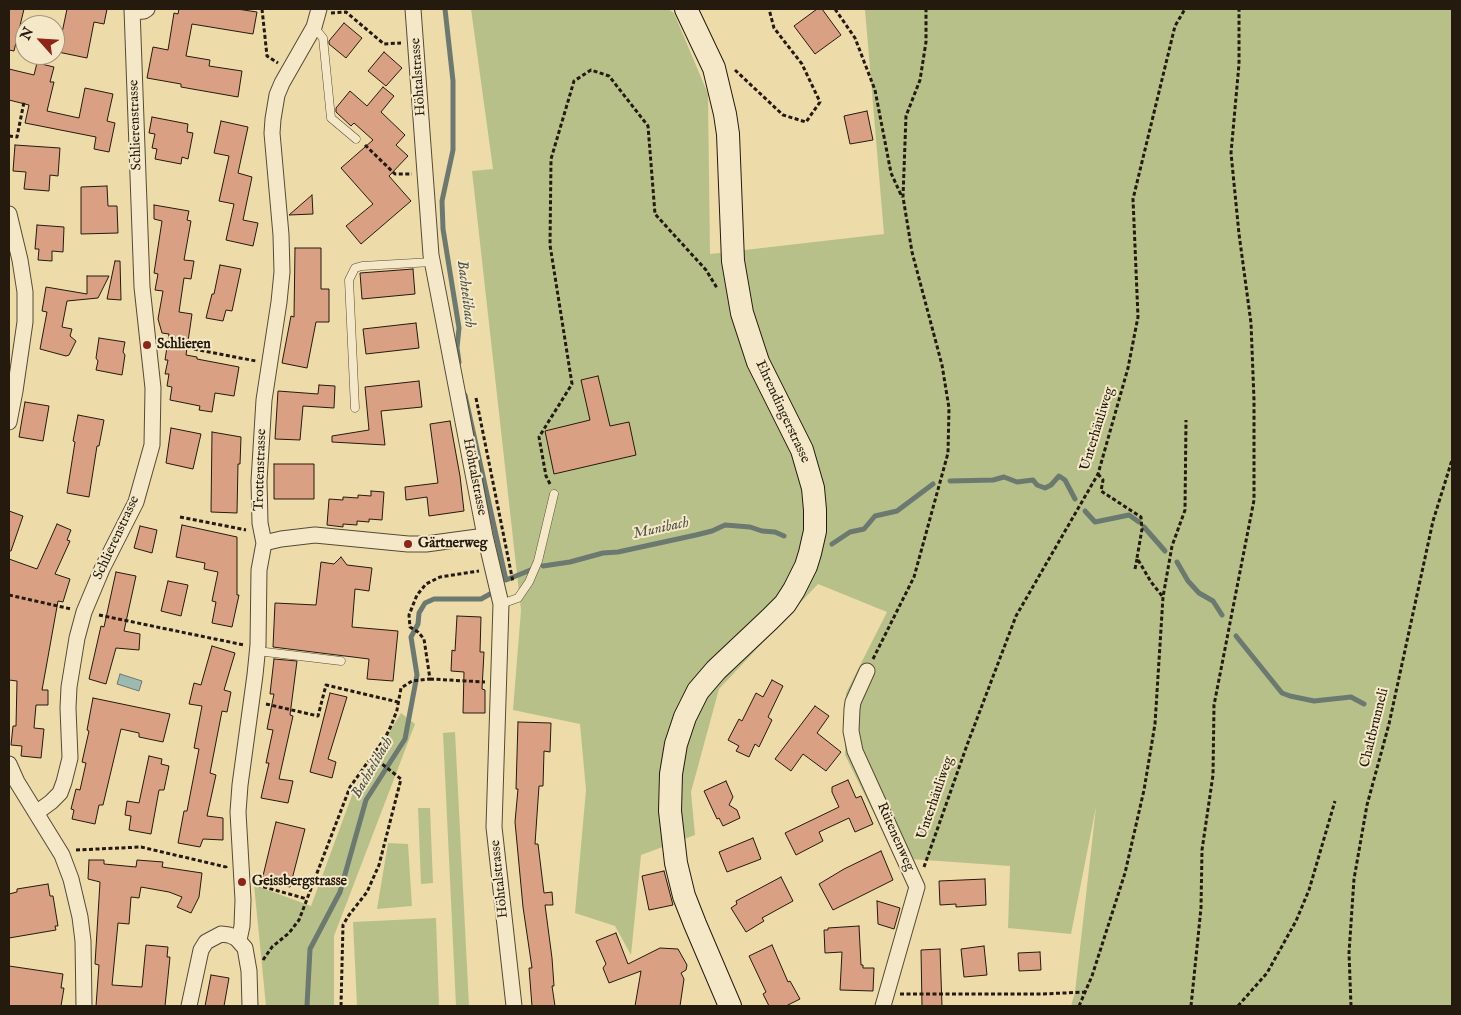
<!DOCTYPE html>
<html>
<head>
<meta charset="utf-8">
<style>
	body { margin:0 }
	#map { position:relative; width:1461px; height:1015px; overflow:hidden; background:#eedbaa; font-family:"IM FELL English",serif }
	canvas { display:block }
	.frame { position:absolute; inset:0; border:10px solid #241a0e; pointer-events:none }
	.north { position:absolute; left:15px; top:15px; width:50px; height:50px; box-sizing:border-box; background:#f4e8c8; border:1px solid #a1967e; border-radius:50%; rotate:296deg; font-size:14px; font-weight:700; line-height:20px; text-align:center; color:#241a0e }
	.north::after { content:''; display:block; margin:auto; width:18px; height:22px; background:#8f2418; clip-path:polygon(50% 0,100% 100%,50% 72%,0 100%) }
</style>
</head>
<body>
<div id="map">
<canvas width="1461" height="1015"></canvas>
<div class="frame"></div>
<div class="north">N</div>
</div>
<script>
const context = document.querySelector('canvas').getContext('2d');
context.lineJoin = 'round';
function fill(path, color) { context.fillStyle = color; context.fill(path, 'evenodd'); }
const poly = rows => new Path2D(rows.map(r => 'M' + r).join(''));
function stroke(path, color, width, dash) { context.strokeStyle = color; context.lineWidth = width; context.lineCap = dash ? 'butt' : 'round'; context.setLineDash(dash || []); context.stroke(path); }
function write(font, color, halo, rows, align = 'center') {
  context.font = font + ' "IM FELL English",serif'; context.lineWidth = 4; context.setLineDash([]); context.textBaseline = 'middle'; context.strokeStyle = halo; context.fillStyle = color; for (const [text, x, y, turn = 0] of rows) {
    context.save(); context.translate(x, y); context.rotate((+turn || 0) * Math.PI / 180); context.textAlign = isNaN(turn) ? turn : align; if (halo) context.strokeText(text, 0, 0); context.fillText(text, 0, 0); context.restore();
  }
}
fill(poly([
	[471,9,668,9,674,13,708,94,710,254,884,234,865,10,862,9,1452,9,1452,1006,1071,1006,1075,992,1096,807,1071,934,1008,928,1010,866,896,858,845,755,846,693,887,612,818,584,719,689,691,792,695,835,641,855,631,955,615,926,575,913,586,790,580,724,513,710,521,610,472,171,493,169],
	[401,713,415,724,334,936,334,1006,266,1006,254,885,311,906,354,790],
	[455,732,469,1006,456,1006,443,733],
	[418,808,430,808,433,883,421,884],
	[388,843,408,844,412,906,377,909],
	[436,918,439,1006,357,1006,353,922]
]), '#b8c089');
const water = poly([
	[120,674,142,681,139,691,117,684,120,674]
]);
fill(water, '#9cb9b2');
stroke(water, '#6c7970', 1);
stroke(poly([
	[445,9,453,81,453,150,442,201,443,229,459,328,457,348,459,362],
	[465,395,506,580,533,569],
	[950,481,993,480,1004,477,1017,482,1033,480,1037,485,1045,488,1051,485,1059,476,1065,480,1075,499],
	[1085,511,1095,522,1129,515,1139,522],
	[1144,527,1165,551],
	[832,544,850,532,864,529,875,516,897,511,933,484],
	[1177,562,1188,581,1199,593,1213,601,1222,615],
	[543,566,570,562,603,553,618,552,696,535,712,531,725,525,750,527,762,531,775,532,784,536],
	[1236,636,1282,693,1290,696,1314,701,1351,697,1364,704],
	[307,1006,310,949,340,892,366,800,405,739,417,675,411,637,418,624,419,613,425,603,434,599,481,599,490,594]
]), '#6c7970', 5);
const building = poly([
	[9,9,24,9,14,51,9,50,9,9],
	[67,9,107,9,104,24,94,22,87,58,58,52,67,9],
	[179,9,237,9,257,12,253,34,192,24,186,56,210,60,209,66,242,71,238,97,181,87,181,84,147,78,153,47,168,50,174,13,178,14,179,9],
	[817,9,822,9,841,35,815,54,794,26,817,9],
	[344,23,362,38,346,58,329,44,329,41,344,23],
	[384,52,402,68,386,86,368,71,384,52],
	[37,63,54,67,50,82,54,82,47,111,79,118,85,88,113,94,107,121,115,123,109,152,94,149,96,137,25,123,29,105,9,100,9,69,34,75,37,63],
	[383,87,394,96,381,112,405,135,396,145,408,156,389,176,411,201,361,244,346,226,373,204,341,168,373,140,354,123,351,126,336,112,336,108,350,91,367,106,383,87],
	[867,111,873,140,850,144,844,116,867,111],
	[152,117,188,124,187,132,193,133,188,159,182,157,181,164,155,159,157,149,152,148,155,134,149,133,152,117],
	[221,121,248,127,238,173,252,177,243,220,258,223,253,246,226,240,234,204,219,201,229,156,214,153,221,121],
	[15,145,60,148,58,176,50,175,49,191,24,189,26,172,13,171,15,145],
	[107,186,108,206,117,206,118,233,81,234,81,187,107,186],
	[312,195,313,214,289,215,312,195],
	[154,205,189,211,187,220,191,221,184,260,194,261,191,279,184,278,179,312,192,314,186,355,197,357,197,359,239,367,234,396,215,393,212,412,199,410,200,406,170,400,172,387,167,386,169,374,165,374,168,360,165,360,169,334,162,333,158,319,163,291,155,290,158,274,154,273,162,221,154,219,154,205],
	[37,225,64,227,63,252,52,251,52,261,38,260,39,249,35,249,37,225],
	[295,248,321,248,321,289,329,289,329,322,316,322,307,368,282,363,291,316,294,317,295,248],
	[115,261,120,261,121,300,107,299,115,261],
	[220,265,241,269,232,311,226,310,223,321,206,318,212,294,214,294,220,265],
	[413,269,415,294,362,299,360,273,413,269],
	[87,276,109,276,98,298,67,301,62,327,72,329,70,336,76,341,69,355,66,356,40,349,47,312,42,311,46,287,87,294,87,276],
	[416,323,419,348,366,354,363,329,416,323],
	[99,338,125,342,123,352,125,355,122,375,96,370,98,361,96,358,99,338],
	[598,376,610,426,629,422,636,455,554,474,545,431,590,420,581,380,598,376],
	[419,381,422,407,381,411,385,445,332,442,332,436,369,430,365,387,419,381],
	[319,385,335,386,334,408,303,406,300,440,275,439,278,391,318,394,319,385],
	[25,402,49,406,43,441,19,437,25,402],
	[78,415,104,420,99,446,97,446,89,497,67,493,75,442,73,441,78,415],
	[450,421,460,476,464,511,429,516,427,497,406,500,405,487,438,483,430,424,450,421],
	[171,428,201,434,193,469,166,463,171,428],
	[212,432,241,437,240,464,238,464,237,513,211,512,212,432],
	[274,464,314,464,314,499,274,499,274,464],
	[371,491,384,492,382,520,369,519,369,522,357,521,357,525,343,524,343,527,327,525,329,499,343,500,343,497,358,498,358,495,371,496,371,491],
	[9,511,23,516,11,551,9,551,9,511],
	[57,524,71,530,67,540,70,541,55,574,70,579,63,602,58,601,46,668,42,690,48,690,48,705,36,705,34,728,44,729,41,758,21,756,22,746,11,745,13,726,16,726,17,681,9,680,9,559,37,569,57,524],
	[182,525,237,537,237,595,239,595,232,627,212,623,216,602,212,601,218,572,204,569,205,563,176,557,182,525],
	[140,526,157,530,152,553,134,548,140,526],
	[341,557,347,565,372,568,369,591,355,589,352,627,398,631,393,681,367,679,369,659,273,647,275,603,316,605,321,562,334,564,341,557],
	[116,572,136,576,124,631,140,634,139,650,116,648,106,684,89,679,101,626,104,627,116,572],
	[168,581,188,585,181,616,161,611,168,581],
	[457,616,481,617,480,652,484,652,482,689,485,690,485,713,463,713,464,672,451,671,452,650,455,651,457,616],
	[212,646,235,653,224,690,231,692,227,712,222,711,210,773,216,775,207,816,223,818,223,840,203,839,200,847,178,843,184,811,187,811,199,749,194,748,202,706,189,704,194,683,201,685,212,646],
	[274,659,297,661,290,715,293,716,279,779,293,781,288,803,261,798,269,763,266,763,273,730,267,729,274,694,270,694,274,659],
	[772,680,783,686,768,717,772,720,759,747,755,744,749,757,736,751,739,746,728,740,739,719,742,721,756,693,763,697,772,680],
	[330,693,347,697,328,759,336,762,332,778,310,772,330,693],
	[93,698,170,714,163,742,139,737,139,733,121,729,103,805,99,805,95,824,72,819,74,810,71,809,76,789,80,790,86,763,82,762,89,731,87,730,93,698],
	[815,706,829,716,817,733,841,752,826,771,803,754,791,771,775,759,815,706],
	[518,722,551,723,550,752,544,751,543,786,539,786,535,844,538,844,544,893,552,892,553,905,545,905,552,958,554,986,552,986,555,1006,532,1006,529,968,532,968,523,907,515,822,518,789,516,789,518,722],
	[149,756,162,759,161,764,169,766,164,790,159,790,151,834,129,830,131,816,125,815,127,801,139,803,149,756],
	[848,780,856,798,861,796,873,824,855,832,849,818,819,832,823,841,796,855,785,833,839,807,832,792,832,787,848,780],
	[726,781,733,797,729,805,737,810,740,818,723,826,719,818,717,819,704,791,726,781],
	[276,822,305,829,290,887,262,880,276,822],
	[753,838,761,859,727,872,719,852,753,838],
	[881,851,893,880,833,910,819,884,844,869,881,851],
	[89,860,104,860,104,864,136,867,137,860,163,862,162,867,202,873,199,897,191,913,177,907,182,897,169,892,141,887,139,898,131,897,129,924,118,923,112,985,142,987,146,945,168,947,167,957,170,957,165,1006,96,1006,99,965,95,964,100,882,88,879,89,860],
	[664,871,673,905,649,910,642,876,664,871],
	[781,877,793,901,762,918,764,921,746,932,731,908,737,904,736,901,781,877],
	[985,879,986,905,956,907,956,904,940,905,939,881,985,879],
	[48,884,50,896,53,896,58,926,55,926,56,930,9,938,9,894,17,892,17,889,48,884],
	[877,901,900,908,894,929,878,924,877,901],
	[859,926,861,965,863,965,863,968,874,968,873,991,840,990,842,952,825,953,824,930,828,930,828,928,859,926],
	[616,933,628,964,660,948,678,949,687,965,686,970,681,973,684,979,680,1006,635,1006,641,971,609,983,603,968,606,964,596,941,616,933],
	[772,945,788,982,790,981,800,999,786,1006,769,1006,763,994,766,992,749,956,772,945],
	[984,946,987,975,964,977,961,949,984,946],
	[940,949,942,1006,922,1006,921,950,940,949],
	[1040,952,1041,970,1019,971,1018,953,1040,952],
	[9,966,63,974,61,988,64,988,61,1006,9,1006,9,966],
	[211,975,229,978,224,1006,205,1006,211,975]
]);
fill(building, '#daa083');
stroke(building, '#241a0e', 1);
const service = poly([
	[314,27,323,38,331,118,356,139],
	[355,408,349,280,355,268,362,266,432,262],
	[501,604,518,598,529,582,538,561,554,494],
	[257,651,341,661]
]);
const minor = poly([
	[413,9,431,255,485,536,501,604,494,827,514,1006],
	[132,12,144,11,147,9],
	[9,214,20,260,25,292,25,322,15,391,9,422],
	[264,543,281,539,315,535,408,544,426,544,485,536],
	[867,671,853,702,852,709,851,731,855,751,917,887,883,1006],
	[9,764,17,782,62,855,71,879,80,917,83,941,84,1006],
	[36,813,51,802,60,793,64,782,70,758,68,708,69,687,77,638,84,612,102,569,136,502,152,445,153,388,142,287,132,9],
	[239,940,242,926,243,900,238,812,240,785,255,675,258,645,259,570,264,543,260,523,259,481,264,400,279,302,282,272,281,235,272,133,273,119,277,95,282,83,314,27,319,9],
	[189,1006,201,950,206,942,221,934,229,935,236,938,245,948,249,971,250,1006]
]);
const secondary = poly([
	[686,9,714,68,725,114,728,134,733,261,742,313,758,362,802,450,813,488,815,510,815,531,810,553,806,566,794,590,785,604,770,619,716,670,698,691,685,717,676,744,671,774,670,811,676,863,684,896,695,924,730,1006]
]);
stroke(service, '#564a35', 9);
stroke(minor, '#564a35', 17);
stroke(secondary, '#241a0e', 24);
stroke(poly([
	[262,9,267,56,278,63],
	[835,9,855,38,875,90,891,173,902,197],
	[331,13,346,12,384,44,401,43],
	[735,70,783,115,806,122,820,102,802,64,774,28,769,9],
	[9,136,17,137,24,102],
	[365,145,395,174,412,174],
	[162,343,256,361],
	[476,398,513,582],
	[1098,474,1103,480,1101,491,1141,517,1142,529,1137,558,1151,582,1163,597],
	[550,484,546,476,539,437,572,384,550,245,551,159,574,81,591,70,609,76,648,126,655,214,706,270,717,288],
	[180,517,246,530],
	[1135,569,1137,559],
	[9,595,71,609],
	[99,615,244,645],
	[873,659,914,577,948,453,949,408,942,365,912,252,903,197,906,116,920,80,926,42,926,9],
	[430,679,485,682],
	[266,704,318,716,326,685,398,702],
	[76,850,141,847,226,867,226,869],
	[924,867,967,745,1016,616,1098,474,1128,368,1138,317,1133,199,1175,26,1185,9],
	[257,885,307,899],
	[263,960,272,947,289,933,299,920,350,787,385,738,391,726,397,710,401,688,412,681,430,679,424,639,418,632,410,627,409,615,417,595,426,584,440,577,479,571],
	[900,994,1042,994,1086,992],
	[341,1006,343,925,349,915,367,892,379,865,401,779,372,756],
	[1079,1006,1092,976,1125,873,1144,790,1155,724,1163,597,1172,546,1185,510,1186,420],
	[1191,1006,1201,908,1202,850,1213,775,1214,705,1254,500,1254,400,1251,323,1239,234,1231,153,1239,64,1239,9],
	[1238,1006,1267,973,1296,921,1309,890,1335,801],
	[1351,1006,1349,953,1354,879,1367,805,1389,724,1433,521,1452,460]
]), '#241a0e', 3, [4, 2.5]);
stroke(service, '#f4e8c8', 8);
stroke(minor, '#f4e8c8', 15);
stroke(secondary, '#f4e8c8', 22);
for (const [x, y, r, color] of [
	[147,345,5,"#8f2418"],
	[408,544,5,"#8f2418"],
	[242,882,5,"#8f2418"]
]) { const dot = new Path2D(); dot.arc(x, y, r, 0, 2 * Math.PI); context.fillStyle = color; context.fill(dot); stroke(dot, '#f4e8c8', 2); }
write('14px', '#241a0e', '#f4e8c8', [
	["Höhtalstrasse",419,77,-94],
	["Schlierenstrasse",136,125,-92],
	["Ehrendingerstrasse",782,412,65],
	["Unterhäuliweg",1098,429,-73],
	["Trottenstrasse",261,470,-88],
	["Höhtalstrasse",474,477,79],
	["Schlierenstrasse",117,538,-65],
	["Chaltbrunneli",1375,728,-76],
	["Unterhäuliweg",936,798,-71],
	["Rütenenweg",895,837,66],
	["Höhtalstrasse",500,879,-96]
]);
write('bold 14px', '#241a0e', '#f4e8c8', [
	["Schlieren",157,345],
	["Gärtnerweg",418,544],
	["Geissbergstrasse",252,882]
], 'left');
write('italic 15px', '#4e5247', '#f4e8c8', [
	["Bachtelibach",465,294,83],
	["Munibach",661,529,-12],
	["Bachtelibach",373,768,-60]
]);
</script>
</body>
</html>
